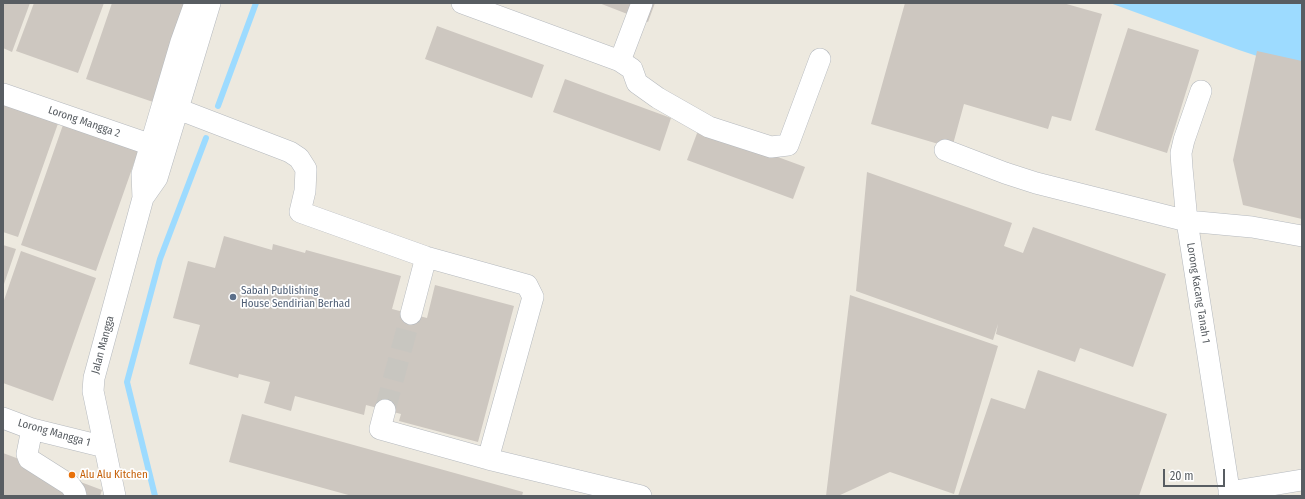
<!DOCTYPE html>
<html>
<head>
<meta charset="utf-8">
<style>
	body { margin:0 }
	#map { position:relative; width:1305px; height:499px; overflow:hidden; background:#ede9df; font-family:"Fira Sans Condensed",sans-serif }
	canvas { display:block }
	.frame { position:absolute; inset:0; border:4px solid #585d62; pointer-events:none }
	.scale { position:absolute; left:1163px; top:469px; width:62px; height:18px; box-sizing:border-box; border:2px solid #585d62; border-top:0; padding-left:5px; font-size:12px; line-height:14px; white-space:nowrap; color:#585d62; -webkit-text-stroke:3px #fff; paint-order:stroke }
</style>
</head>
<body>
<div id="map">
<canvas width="1305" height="499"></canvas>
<div class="frame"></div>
<div class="scale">20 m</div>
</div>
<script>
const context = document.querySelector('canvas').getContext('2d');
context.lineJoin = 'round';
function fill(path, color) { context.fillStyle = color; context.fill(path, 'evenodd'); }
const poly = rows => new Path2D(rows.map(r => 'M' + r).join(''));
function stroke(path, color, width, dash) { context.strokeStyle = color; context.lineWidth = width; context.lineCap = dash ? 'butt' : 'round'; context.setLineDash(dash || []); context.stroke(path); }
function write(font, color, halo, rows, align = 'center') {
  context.font = font + ' "Fira Sans Condensed",sans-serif'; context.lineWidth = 3.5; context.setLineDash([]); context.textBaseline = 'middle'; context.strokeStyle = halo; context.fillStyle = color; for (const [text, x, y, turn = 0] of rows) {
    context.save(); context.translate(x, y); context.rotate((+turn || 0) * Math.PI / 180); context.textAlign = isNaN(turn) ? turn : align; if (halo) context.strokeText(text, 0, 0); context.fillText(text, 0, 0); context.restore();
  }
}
fill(poly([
	[1110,3,1302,3,1302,71,1239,50]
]), '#9ddbff');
stroke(poly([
	[218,106,256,3],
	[155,496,127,382,160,259,206,138]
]), '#9ddbff', 6);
fill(poly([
	[3,3,30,3,12,52,3,48],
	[34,3,104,3,78,73,16,51],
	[112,3,191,3,156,103,86,79],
	[599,3,655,3,648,22],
	[905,3,1063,3,1102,14,1071,121,1052,116,1048,129,964,104,952,148,871,124],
	[437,26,544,65,532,98,425,59],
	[1128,28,1199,50,1167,153,1095,130],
	[1257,51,1302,61,1302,219,1243,205,1233,160],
	[565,79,671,118,660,151,553,112],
	[3,94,61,115,18,237,3,232],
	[64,122,139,149,96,271,21,245],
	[699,128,805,167,793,199,687,160],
	[867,172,1012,223,1004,246,1023,253,1033,227,1166,274,1133,367,1080,348,1075,362,996,334,998,324,993,340,856,291],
	[224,236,272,250,273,244,305,253,306,250,401,276,392,309,427,318,435,285,514,306,478,442,399,421,401,414,366,405,364,415,295,396,291,411,264,403,270,382,239,374,238,378,189,364,200,325,173,318,188,261,215,268],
	[3,245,16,249,3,287],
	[21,251,96,278,53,401,3,383,3,303],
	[850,295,998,346,954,494,890,472,838,496,826,496],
	[1038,370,1167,414,1139,496,958,496,991,398,1025,409],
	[242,414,523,492,522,496,352,496,229,462],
	[3,453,102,490,100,496,3,496]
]), '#cdc7c0');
stroke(poly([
	[385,410,411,314]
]), '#c8c6c0', 21, [21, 10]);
const minor = poly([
	[462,3,620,61,632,69,637,83,658,98,709,127,771,147,788,145,820,59],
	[620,61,642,3],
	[1201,91,1184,140,1181,153,1182,168,1187,221,1230,496],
	[3,94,163,149],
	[178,109,290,152,299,158,306,169,305,191,300,212,426,257,527,285,533,297,488,459],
	[945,150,1005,173,1036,183,1187,221,1252,227,1302,236],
	[143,198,157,178,210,3],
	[411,314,426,257],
	[385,410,380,429,488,459,641,496],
	[3,418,32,429,105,447],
	[32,429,27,454,29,459,70,485,75,492,76,496],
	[1229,492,1302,480],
	[115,496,93,391,94,378,143,198,142,174,181,42,195,3]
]);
stroke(minor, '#b5b9be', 22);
stroke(minor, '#fff', 21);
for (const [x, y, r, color] of [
	[233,297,4,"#5c6f8a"],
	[72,475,4,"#e8710a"]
]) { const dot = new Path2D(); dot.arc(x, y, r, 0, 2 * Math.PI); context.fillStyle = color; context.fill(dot); stroke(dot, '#fff', 1.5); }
write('11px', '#585d62', '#fff', [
	["Lorong Mangga 2",84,122,19],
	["Lorong Kacang Tanah 1",1198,293,81],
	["Jalan Mangga",103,345,-75],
	["Lorong Mangga 1",54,433,16]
]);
write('11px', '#4e5e75', '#fff', [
	["Sabah Publishing",241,291],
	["House Sendirian Berhad",241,304]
], 'left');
write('11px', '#c56008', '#fff', [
	["Alu Alu Kitchen",80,475]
], 'left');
</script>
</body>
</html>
